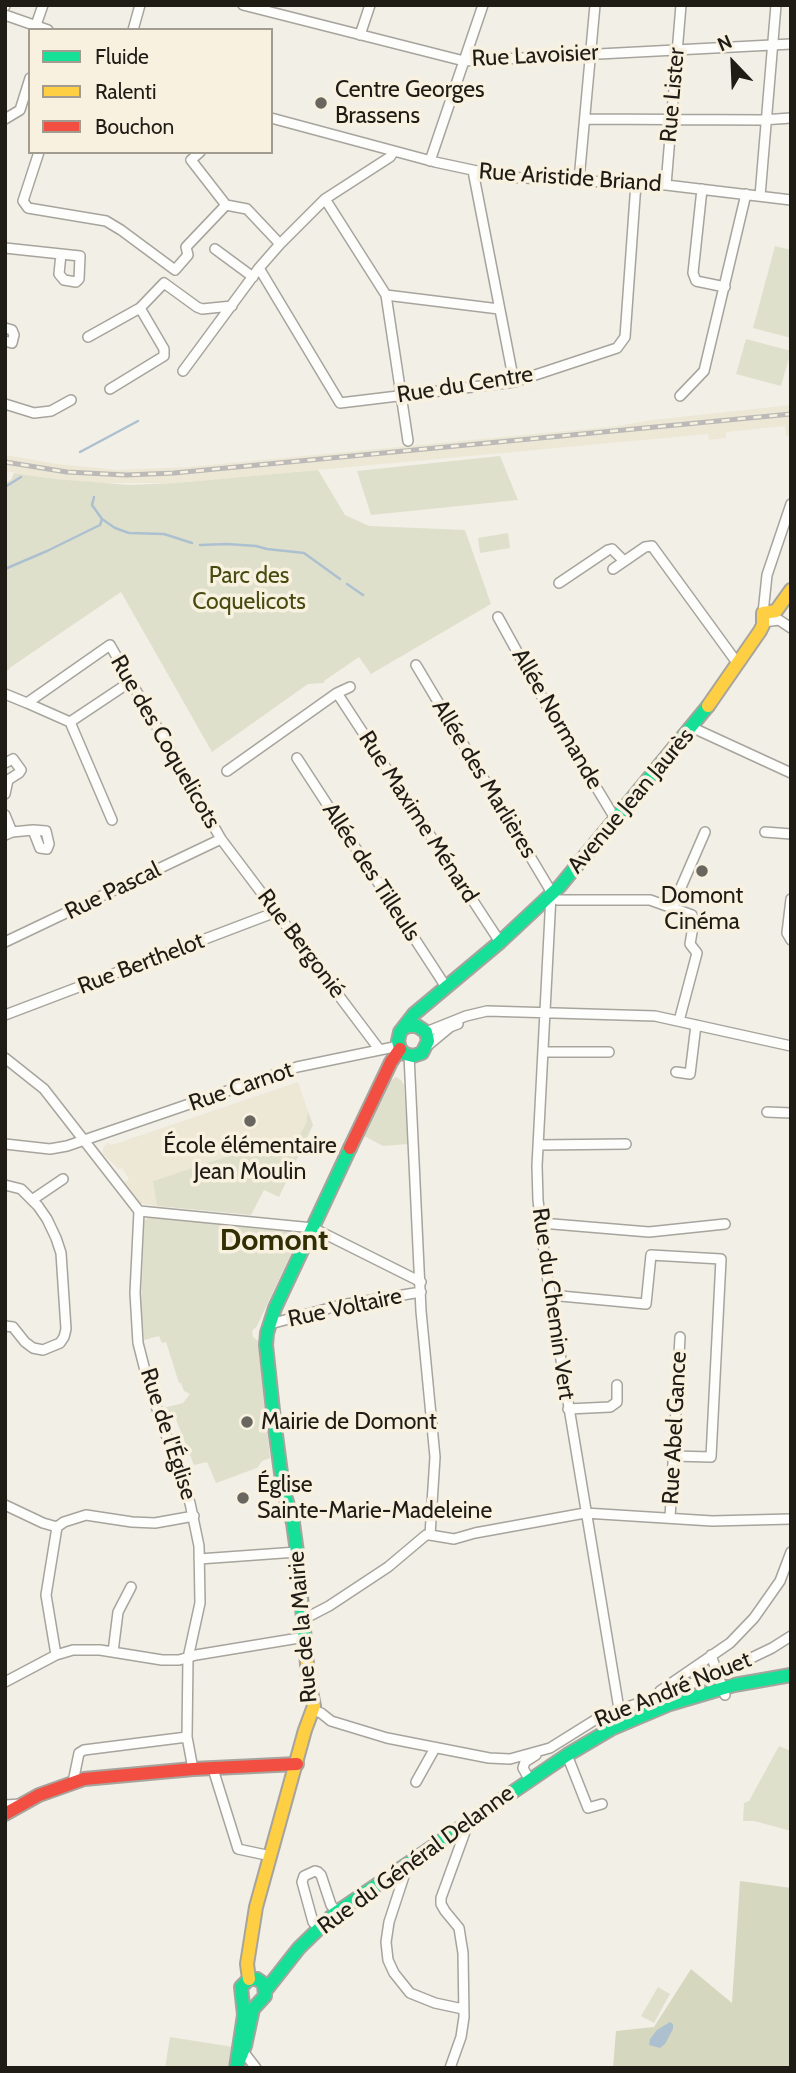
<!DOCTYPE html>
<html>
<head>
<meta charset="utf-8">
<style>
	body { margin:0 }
	#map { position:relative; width:796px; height:2073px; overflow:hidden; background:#f2efe6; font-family:Cabin,sans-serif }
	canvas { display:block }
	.frame { position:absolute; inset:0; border:7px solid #1f1c16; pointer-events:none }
	.legend { position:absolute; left:28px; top:28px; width:245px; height:126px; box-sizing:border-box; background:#f8f1e0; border:2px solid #a19c8f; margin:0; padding:9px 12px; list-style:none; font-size:21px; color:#1f1c16 }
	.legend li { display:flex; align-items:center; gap:14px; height:35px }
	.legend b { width:35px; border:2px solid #a19c8f }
	.north { position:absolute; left:698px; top:28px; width:70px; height:70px; -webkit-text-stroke:5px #f8f1e0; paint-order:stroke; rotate:337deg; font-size:19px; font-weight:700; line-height:28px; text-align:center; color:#1f1c16 }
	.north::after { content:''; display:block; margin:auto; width:24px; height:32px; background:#1f1c16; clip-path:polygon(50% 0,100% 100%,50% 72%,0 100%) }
</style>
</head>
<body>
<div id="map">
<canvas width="796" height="2073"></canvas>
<div class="frame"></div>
<ul class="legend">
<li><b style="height:9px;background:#16e098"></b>Fluide</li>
<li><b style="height:9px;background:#ffcf43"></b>Ralenti</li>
<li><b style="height:9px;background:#f24e42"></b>Bouchon</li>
</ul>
<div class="north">N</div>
</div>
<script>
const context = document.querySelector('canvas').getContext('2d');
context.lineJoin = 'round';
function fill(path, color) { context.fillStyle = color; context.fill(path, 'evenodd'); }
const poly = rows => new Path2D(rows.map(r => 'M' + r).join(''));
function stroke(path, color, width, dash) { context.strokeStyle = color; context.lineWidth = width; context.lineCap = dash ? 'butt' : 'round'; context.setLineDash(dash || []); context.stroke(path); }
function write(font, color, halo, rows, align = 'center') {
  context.font = font + ' Cabin,sans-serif'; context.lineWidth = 7; context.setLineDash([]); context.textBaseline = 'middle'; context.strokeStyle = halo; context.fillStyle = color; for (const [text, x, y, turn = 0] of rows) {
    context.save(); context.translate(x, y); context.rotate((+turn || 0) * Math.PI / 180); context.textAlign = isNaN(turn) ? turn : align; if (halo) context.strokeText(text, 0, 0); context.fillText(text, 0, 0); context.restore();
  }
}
fill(poly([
	[791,405,791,435,786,436,785,426,726,432,726,438,709,440,708,434,176,483,95,483,55,479,5,471,5,455,57,464,117,470,189,467,618,426,652,420],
	[298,1082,308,1111,306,1124,294,1144,273,1151,255,1147,153,1181,157,1206,138,1203,124,1183,129,1179,122,1168,119,1169,103,1154,103,1149,108,1142,110,1145,118,1143]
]), '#ede7d5');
fill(poly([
	[775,246,791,250,791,338,753,328],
	[746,339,791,351,781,386,736,374],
	[500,456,518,500,371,515,357,471],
	[318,470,345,515,369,526,465,530,491,604,371,674,359,657,324,681,324,683,308,684,212,752,121,592,11,667,5,673,5,483,11,480,14,473,55,479,129,485,176,483],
	[508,533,510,548,480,553,478,538],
	[396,1077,401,1080,404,1085,408,1144,383,1146,364,1136,390,1081],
	[308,1111,313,1125,279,1197,264,1190,251,1215,157,1206,153,1181,255,1147,273,1151,294,1144,306,1124],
	[151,1215,295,1230,300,1235,257,1326,252,1331,253,1337,258,1341,270,1458,262,1461,257,1468,216,1483,207,1462,194,1465,173,1412,166,1414,163,1408,183,1403,190,1394,184,1391,181,1383,179,1383,166,1342,162,1343,159,1336,144,1340,141,1305,144,1221],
	[779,1746,791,1751,791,1831,754,1821,743,1821,744,1803,749,1801],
	[658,1987,670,1994,654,2023,641,2016],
	[170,2037,233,2047,228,2068,165,2068]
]), '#dfe0cc');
fill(poly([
	[740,1881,791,1888,791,2068,613,2068,616,2031,654,2027,691,1969,732,2003]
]), '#d5d7bf');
fill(poly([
	[670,2022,673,2024,673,2029,665,2044,660,2048,649,2045,650,2039,657,2030]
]), '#acc0d0');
stroke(poly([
	[80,452,138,421],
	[5,487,21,477],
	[102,519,115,528,129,533,164,534,192,543],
	[200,545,227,544,256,546,267,549,304,553,340,579],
	[5,569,47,551,100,525,102,519,92,505,94,497],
	[347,584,363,595]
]), '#acc0d0', 2.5);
const street = poly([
	[243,5,464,61,791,44],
	[5,6,5,5],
	[5,15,48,30],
	[36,25,43,5],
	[133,30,140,5],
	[360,35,370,5],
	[271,118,435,162,505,177,666,185,791,200],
	[5,119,20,110,30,78],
	[585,119,762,120,791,118],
	[39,152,23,201,28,208,106,221,121,230,175,270,188,255,186,247,226,205],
	[200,152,191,160,226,205],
	[430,161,483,5],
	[473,171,514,382],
	[579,180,595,5],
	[666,185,681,5],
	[702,189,693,273,696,281,725,287],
	[760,196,776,5],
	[325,199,386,295,408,441],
	[226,205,247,209,280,244],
	[5,248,61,254,80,256,79,279,76,282,64,280,59,274,61,254],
	[215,249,253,277],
	[259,268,340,403,514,382,617,348,625,337,636,183],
	[386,295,499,309],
	[5,328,12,330,14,335,12,343,5,341],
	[88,337,140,308,164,283,197,307,202,309,232,306],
	[183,371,259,268,280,244,325,199,390,157,394,151],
	[110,389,164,356,164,349,140,308],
	[680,396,704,371,746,194],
	[5,404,34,413,51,411,71,400],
	[613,569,645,547,652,546,738,664],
	[559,583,608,550,612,549,624,561],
	[763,613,767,575,791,504],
	[498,617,547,706,616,820],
	[763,622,779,620,791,628],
	[416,665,549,888,551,895,537,1166,538,1200,546,1269,619,1709],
	[350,687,337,693,500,942],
	[5,694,27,703,110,645,221,839,379,1049],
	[27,703,70,722,130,682],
	[70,722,112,820],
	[691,727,791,773],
	[297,758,446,987],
	[5,763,13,759,21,770,19,773,8,780,5,794],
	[227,771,337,693],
	[5,815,12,832,5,835],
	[12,832,33,830,40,848,47,849,49,844,46,831,33,830],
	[765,832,791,834],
	[551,895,558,900,650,900,692,915,694,921,690,944,697,953,679,1021],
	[791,899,787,933,791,940],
	[672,908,705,832],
	[5,942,221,839],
	[5,1015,276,912],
	[426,1032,466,1016,487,1011,655,1016,791,1046],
	[427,1046,450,1027,458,1024],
	[543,1052,609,1052],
	[409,1055,421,1311,435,1457,430,1535],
	[5,1058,44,1089,139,1211],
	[676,1072,690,1074,696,1025],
	[767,1112,791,1113],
	[5,1144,50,1149,67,1146,297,1067,394,1047,398,1041],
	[538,1145,626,1144],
	[5,1185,21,1189,38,1206,47,1219,56,1238,61,1253,66,1329,64,1337,60,1343,43,1350,33,1348,25,1342,13,1327,5,1326],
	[32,1200,63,1179],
	[139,1211,135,1293,138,1343,149,1386,190,1503,199,1546,200,1603,188,1658,187,1737,193,1769],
	[139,1211,313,1228,421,1282],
	[541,1223,649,1232,725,1224],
	[550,1295,646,1304,651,1255,721,1259,711,1457,673,1456],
	[270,1324,341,1305,421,1292],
	[568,1409,610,1407,617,1402,617,1385],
	[5,1505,43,1523,57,1527],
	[670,1518,680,1337],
	[430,1535,454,1539,475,1533,585,1513,712,1521,791,1519],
	[199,1559,297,1552],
	[304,1619,329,1606,388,1567,426,1535,430,1535],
	[113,1652,118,1612,131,1587],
	[56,1655,46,1595,57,1527,64,1522,86,1515,132,1522,155,1523,194,1516],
	[711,1655,725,1695],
	[5,1682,56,1655,73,1650,100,1650,162,1660,179,1660,196,1655,305,1637],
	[660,1691,730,1643,754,1618,780,1581,791,1552],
	[313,1710,321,1713,331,1721,387,1738,489,1758,510,1759,550,1748,598,1718,718,1674,772,1648,791,1636],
	[567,1755,588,1808,602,1804],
	[213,1769,238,1849,271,1856],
	[529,1779,523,1768,525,1762,536,1755],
	[73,1782,79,1753,84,1750,187,1737],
	[416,1782,435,1748],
	[5,1805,21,1804],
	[405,1864,407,1867,389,1922,386,1942,388,1960,394,1973,410,1993,435,2003,463,2009],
	[319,1928,313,1922,302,1882,304,1876,315,1871,318,1872,321,1875,331,1905,337,1912],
	[242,2050,256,2068],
	[450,2068,461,2037,464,2017,463,1953,459,1928,445,1911,441,1904,441,1898,465,1832,462,1825]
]);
const fast = poly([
	[403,1029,407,1026,417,1026,426,1032,428,1041,422,1053,413,1056,405,1054,400,1049,398,1041,400,1032,414,1014,500,942,560,886,708,706],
	[306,1652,297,1552,293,1523,283,1488,274,1420,266,1345,267,1333,275,1308,350,1148],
	[249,1979,257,1979,264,1984,265,1996,253,2009,245,2046,236,2068,244,2015,241,1987,249,1979],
	[266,1990,299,1948,334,1914,567,1755,611,1729,670,1704,734,1685,791,1675]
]);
const slow = poly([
	[708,706,760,631,763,625,763,613,776,611,791,590],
	[249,1979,247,1964,256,1907,305,1730,314,1706,308,1677,306,1652]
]);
const jam = poly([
	[350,1148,391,1062,400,1049],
	[5,1814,39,1795,84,1779,193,1769,297,1764]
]);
stroke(street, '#a7a49d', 12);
stroke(fast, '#a7a49d', 16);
stroke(slow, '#a7a49d', 16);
stroke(jam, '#a7a49d', 16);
stroke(street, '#fdfdfb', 9);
stroke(fast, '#16e098', 12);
stroke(slow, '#ffcf43', 12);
stroke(jam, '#f24e42', 12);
const rail = poly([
	[5,462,67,472,126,475,174,473,791,414]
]);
stroke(rail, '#bbbab8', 5);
stroke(rail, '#f8f1e0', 2.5, [8]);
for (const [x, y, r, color] of [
	[321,103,7,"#69665f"],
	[702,871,7,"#69665f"],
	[250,1121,7,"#69665f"],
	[247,1422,7,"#69665f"],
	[243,1498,7,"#69665f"]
]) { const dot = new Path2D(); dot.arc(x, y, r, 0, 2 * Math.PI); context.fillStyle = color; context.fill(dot); stroke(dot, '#f8f1e0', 2.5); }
write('23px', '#1f1c16', '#f8f1e0', [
	["Rue Lavoisier",535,56,-3],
	["Rue Lister",673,95,-85],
	["Rue Aristide Briand",570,178,4],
	["Rue du Centre",465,385,-9],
	["Allée Normande",557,719,60],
	["Rue des Coquelicots",165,742,60],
	["Allée des Marlières",484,779,59],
	["Avenue Jean Jaurès",631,801,-50],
	["Rue Maxime Ménard",418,817,57],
	["Allée des Tilleuls",371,872,57],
	["Rue Pascal",113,891,-26],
	["Rue Bergonié",301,944,53],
	["Rue Berthelot",141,964,-21],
	["Rue Carnot",241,1087,-19],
	["Rue du Chemin Vert",553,1304,82],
	["Rue Voltaire",345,1308,-12],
	["Rue Abel Gance",675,1428,-87],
	["Rue de l'Église",168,1434,72],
	["Rue de la Mairie",303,1627,-95],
	["Rue André Nouet",673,1690,-22],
	["Rue du Général Delanne",416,1860,-36]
]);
write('23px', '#1f1c16', '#f8f1e0', [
	["Centre Georges",335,90],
	["Brassens",335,116],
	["Domont",702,896,"center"],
	["Cinéma",702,922,"center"],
	["École élémentaire",250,1146,"center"],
	["Jean Moulin",250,1172,"center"],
	["Mairie de Domont",261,1422],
	["Église",257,1485],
	["Sainte-Marie-Madeleine",257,1511]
], 'left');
write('23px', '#464c10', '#f8f1e0', [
	["Parc des",249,576],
	["Coquelicots",249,602]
]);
write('bold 30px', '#302e03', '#f8f1e0', [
	["Domont",274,1241]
]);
</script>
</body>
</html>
